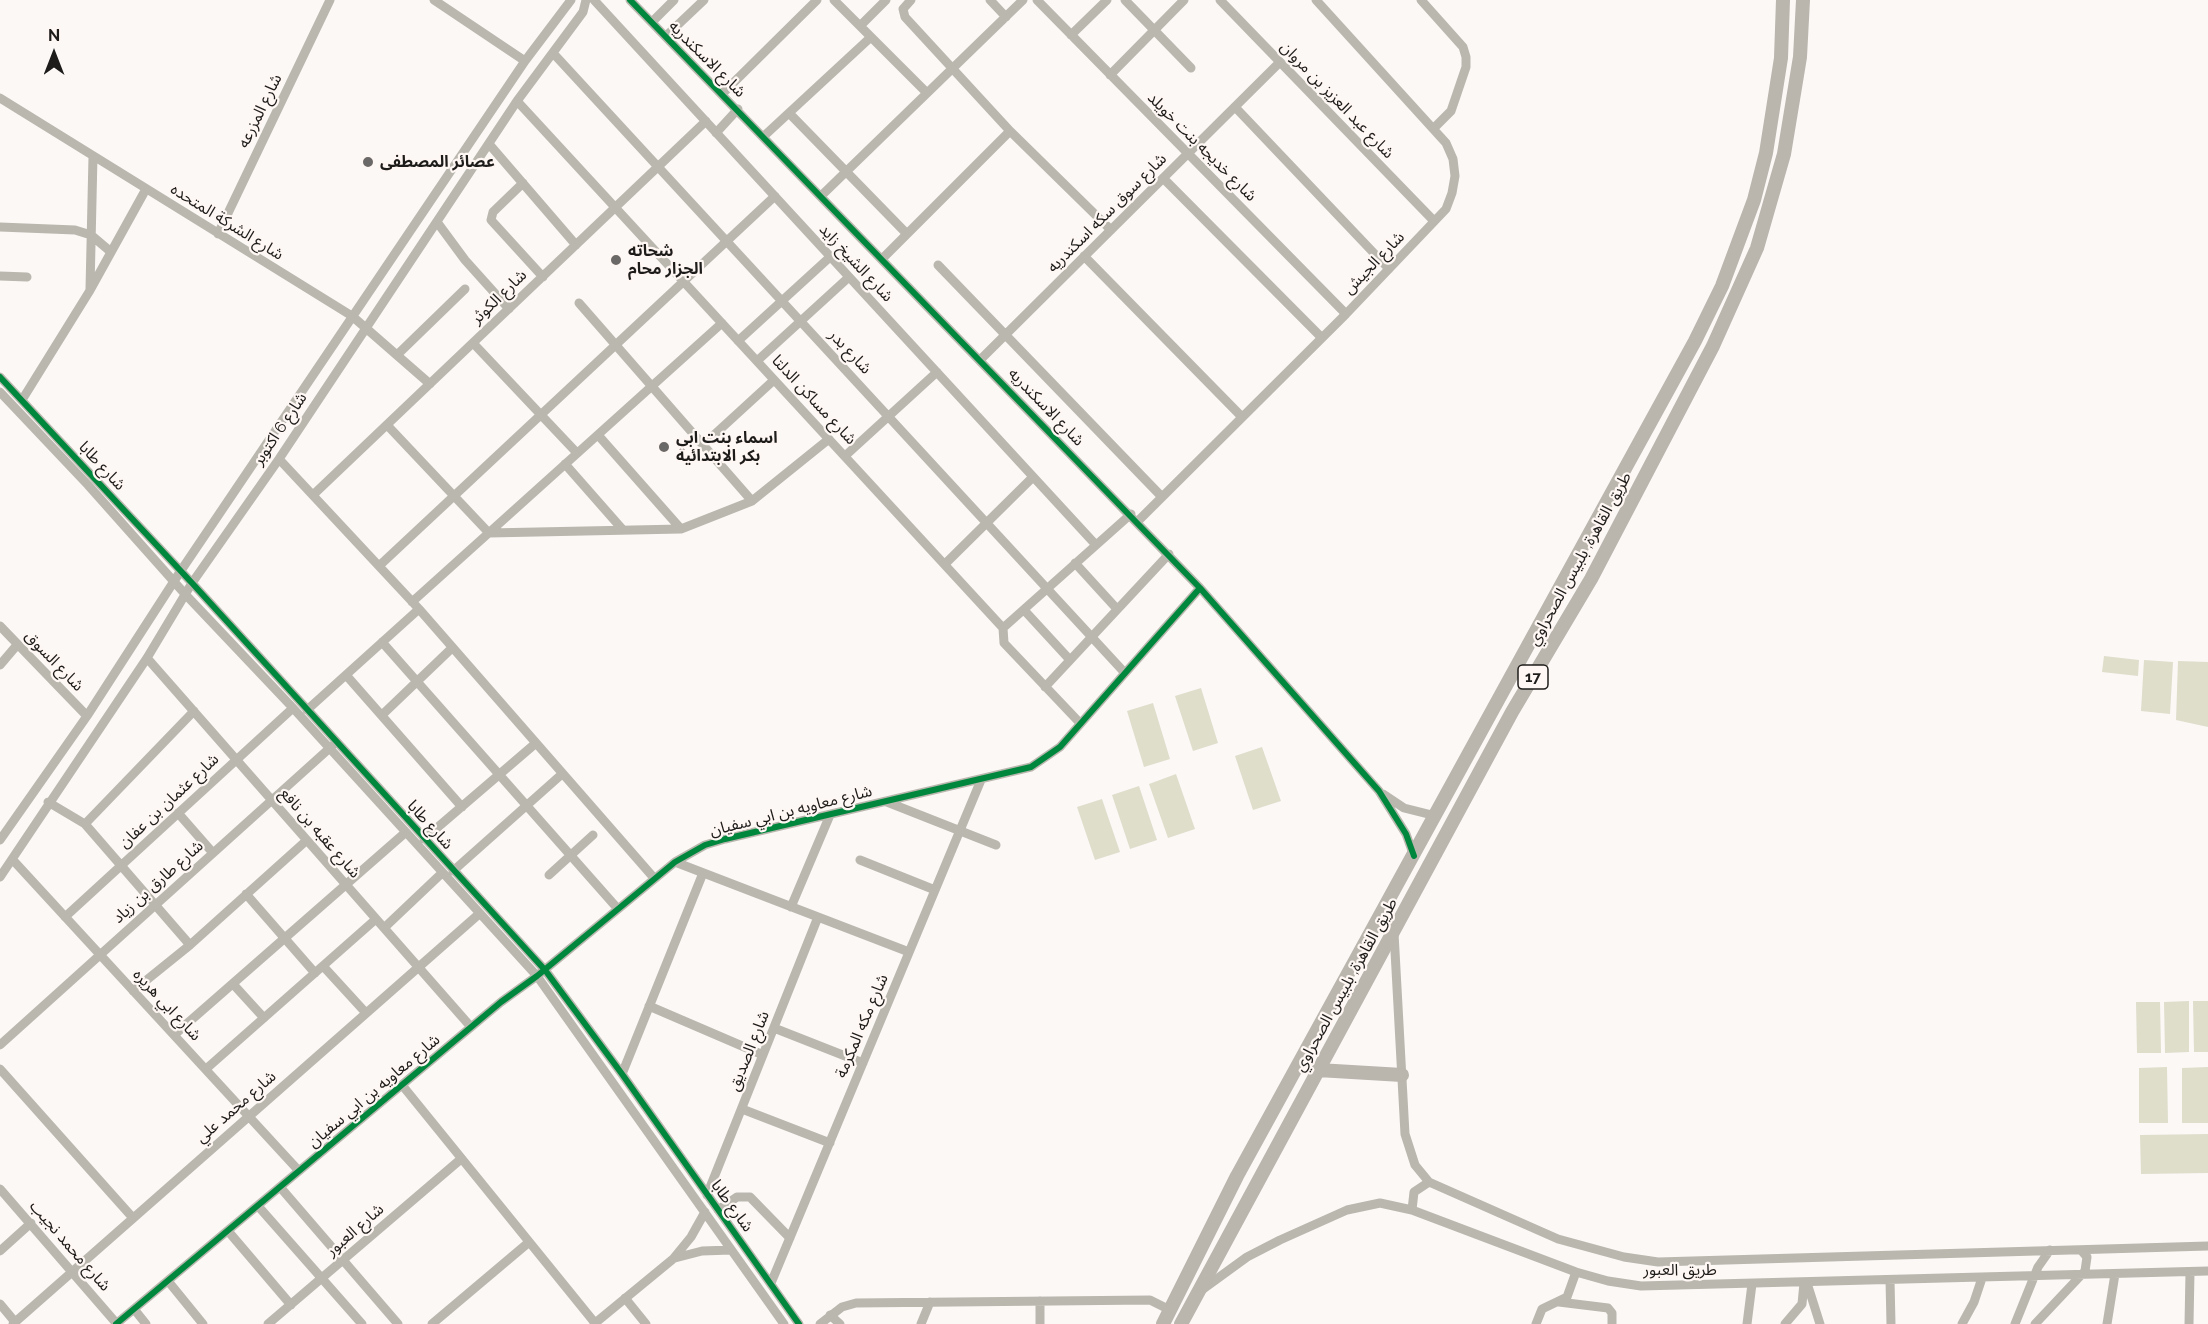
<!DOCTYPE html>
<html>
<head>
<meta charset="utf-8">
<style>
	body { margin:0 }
	#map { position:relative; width:2208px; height:1324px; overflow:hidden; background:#fbf8f6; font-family:Raleway,sans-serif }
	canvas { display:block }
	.north { position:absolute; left:24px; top:24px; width:60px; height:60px; -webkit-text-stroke:4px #fef7f3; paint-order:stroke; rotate:0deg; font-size:16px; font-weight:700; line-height:24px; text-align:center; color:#1e1c1b }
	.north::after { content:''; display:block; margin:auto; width:21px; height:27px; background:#1e1c1b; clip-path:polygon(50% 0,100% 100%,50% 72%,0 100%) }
</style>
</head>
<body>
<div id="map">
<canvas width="2208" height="1324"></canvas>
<div class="north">N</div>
</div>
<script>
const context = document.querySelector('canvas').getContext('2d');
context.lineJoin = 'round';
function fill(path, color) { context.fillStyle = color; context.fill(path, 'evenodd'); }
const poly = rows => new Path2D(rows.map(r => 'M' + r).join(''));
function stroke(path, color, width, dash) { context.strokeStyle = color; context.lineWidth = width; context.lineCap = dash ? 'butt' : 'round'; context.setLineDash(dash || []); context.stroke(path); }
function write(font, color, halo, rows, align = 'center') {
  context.font = font + ' Raleway,"Noto Sans Arabic",sans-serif'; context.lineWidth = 4.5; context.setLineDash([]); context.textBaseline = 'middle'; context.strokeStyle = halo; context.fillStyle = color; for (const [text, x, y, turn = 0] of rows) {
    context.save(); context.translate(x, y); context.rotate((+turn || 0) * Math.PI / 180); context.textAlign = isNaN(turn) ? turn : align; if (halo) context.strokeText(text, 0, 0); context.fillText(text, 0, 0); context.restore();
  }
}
fill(poly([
	[2104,656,2139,660,2138,676,2102,672],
	[2144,660,2173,662,2170,714,2141,711],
	[2178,661,2208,662,2208,727,2176,720],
	[1201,688,1218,743,1193,751,1175,696],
	[1153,703,1170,759,1144,767,1127,711],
	[1262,747,1281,801,1253,810,1235,756],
	[1176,774,1195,829,1168,838,1149,784],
	[1139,786,1157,840,1130,849,1112,795],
	[1102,799,1120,852,1095,860,1077,807],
	[2189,1001,2189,1052,2165,1053,2164,1002],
	[2193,1001,2208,1001,2208,1052,2194,1052],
	[2136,1002,2160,1002,2161,1053,2137,1053],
	[2167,1067,2168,1123,2139,1123,2139,1068],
	[2208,1067,2208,1123,2182,1123,2182,1068],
	[2208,1134,2208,1173,2141,1174,2140,1135]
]), '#dedecb');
stroke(poly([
	[434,0,525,61],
	[594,0,1096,545],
	[630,0,1200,588,1379,791,1406,834,1414,856],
	[834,0,927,93],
	[911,0,903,9,905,17,1010,131,1111,230],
	[990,0,1006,17],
	[1037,0,1346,314],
	[1125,0,1191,68],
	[1220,0,1434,221],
	[1421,0,1463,47,1466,57,1466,67,1451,111,1434,128],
	[652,22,674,0],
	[860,26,886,0],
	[1071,35,1107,0],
	[666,36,704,0],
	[553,53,1124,672],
	[1110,75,1184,0],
	[723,93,817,0],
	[0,98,352,316,430,384],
	[517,101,1003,628,1004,643,1079,722],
	[1235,107,1389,269],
	[789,113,907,234],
	[716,133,738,109],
	[764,136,871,37],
	[489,144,576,245],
	[1163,178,1322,338],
	[523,183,493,212,491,220,543,277],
	[822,195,1023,0],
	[437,222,465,260,509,309],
	[0,227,75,230,91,235,111,252],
	[218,234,330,0],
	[1084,256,1242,417],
	[883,258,1010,131],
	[938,265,1162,497],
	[0,276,27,277],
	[90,289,93,156],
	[579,303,752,501],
	[738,341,830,257],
	[473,343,577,453],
	[397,355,465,289],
	[981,359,1280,62],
	[757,361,849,277],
	[0,377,192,583,545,970,622,1074,799,1324],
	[0,392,88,485,185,594,293,708,537,976,784,1324],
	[22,400,89,292,146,189],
	[387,425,489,533,681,529,752,501,829,439],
	[598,435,681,529],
	[703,445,774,380],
	[845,456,937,372],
	[279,459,419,609,654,878],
	[565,464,623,530],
	[313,495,706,121],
	[1138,521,1346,314,1446,209,1452,193,1455,176,1453,159,1446,143,1316,0],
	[1075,563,1117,609],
	[945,564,1033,477],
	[379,566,775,196],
	[412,602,722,323],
	[1024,610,1070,660],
	[0,626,87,716],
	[1003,628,1131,514],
	[382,642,618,909],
	[147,658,471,1027],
	[0,665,17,645],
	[346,675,462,807],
	[1045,687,1169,554],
	[307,710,419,609],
	[382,715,452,648],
	[1383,794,1404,808,1436,816],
	[48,802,85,824,190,945],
	[887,802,996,845],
	[178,813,213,853],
	[85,824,194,711],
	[424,839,536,743],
	[0,840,87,716,180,572,525,61,571,0],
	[12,859,299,1171],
	[860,860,935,890],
	[675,862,909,952],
	[453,871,562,774],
	[549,875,593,835],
	[0,877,147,658,192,583,279,459,517,101,583,12,586,0],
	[246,894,315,973],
	[791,907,830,815],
	[65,917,293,708],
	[384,928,442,873],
	[1394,933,1405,1134,1415,1165,1429,1182,1558,1239,1624,1257,1658,1262,2208,1246],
	[323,966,366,1013],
	[233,984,264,1018],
	[133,991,190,945,307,840],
	[649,1006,763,1055],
	[774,1028,863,1063],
	[174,1035,406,832],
	[0,1045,332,746],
	[0,1069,133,1218],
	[206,1069,376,919],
	[622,1074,703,873],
	[402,1085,595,1323],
	[742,1109,830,1143],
	[280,1187,398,1324],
	[0,1189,117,1324],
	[707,1195,818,917],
	[258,1206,362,1324],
	[718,1210,737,1197,750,1197,790,1238],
	[1412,1210,1414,1192,1429,1182],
	[228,1231,291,1305],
	[0,1251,31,1223],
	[675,1258,702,1251,731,1250],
	[1890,1280,1891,1324],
	[168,1281,203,1324],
	[771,1283,981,780],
	[1807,1283,1820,1324],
	[1203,1289,1247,1257,1280,1240,1347,1210,1380,1203,1412,1210,1576,1272,1608,1281,1641,1286,2208,1271],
	[625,1298,646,1324],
	[1559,1302,1608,1308,1612,1313,1612,1324],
	[0,1304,15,1322],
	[134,1309,146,1324],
	[830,1315,840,1324],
	[13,1324,479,914],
	[116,1324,501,1002,537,976,675,862,705,845,725,839,1031,767,1060,747,1200,588],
	[268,1324,461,1159],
	[432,1324,528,1243],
	[594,1324,673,1259,691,1237,705,1212],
	[820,1324,842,1307,856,1303,1150,1300,1170,1310],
	[921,1324,930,1302],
	[1040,1324,1040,1301],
	[1536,1324,1542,1309,1567,1297,1576,1272],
	[1747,1324,1752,1284],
	[1785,1324,1802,1304,1804,1283],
	[1962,1324,1974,1302,1982,1278],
	[2015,1324,2038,1267,2050,1250],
	[2035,1324,2085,1271,2087,1257,2081,1250],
	[2107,1324,2115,1274],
	[2189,1324,2190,1272]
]), '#bab7ae', 9);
stroke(poly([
	[1318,1070,1402,1075],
	[1163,1324,1237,1176,1695,341,1722,286,1754,200,1766,153,1781,58,1783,0],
	[1181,1324,1512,712,1591,579,1713,346,1757,248,1784,154,1800,57,1803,0]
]), '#bab5ad', 14);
stroke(poly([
	[630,0,1200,588,1379,791,1406,834,1414,856],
	[0,377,192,583,545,970,622,1074,799,1324],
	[116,1324,501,1002,537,976,675,862,705,845,725,839,1031,767,1060,747,1200,588]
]), '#00873e', 6);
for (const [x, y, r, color] of [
	[368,162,6,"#6b6968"],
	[616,260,6,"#6b6968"],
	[664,447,6,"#6b6968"]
]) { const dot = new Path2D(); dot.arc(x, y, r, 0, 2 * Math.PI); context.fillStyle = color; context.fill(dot); stroke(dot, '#fef7f3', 2); }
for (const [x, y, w] of [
	[1533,677,30]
]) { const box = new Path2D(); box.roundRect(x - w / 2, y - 12, w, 24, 4.5); context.fillStyle = '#fef7f3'; context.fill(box); stroke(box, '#1e1c1b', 1.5); }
write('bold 15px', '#1e1c1b', null, [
	["17",1533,677]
]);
write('16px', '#1e1c1b', '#fef7f3', [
	["شارع الاسكندريه",707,59,45],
	["شارع عبد العزيز بن مروان",1337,100,46],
	["شارع المزرعه",260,111,-64],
	["شارع خديجه بنت خويلد",1202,147,45],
	["شارع سوق سكه اسكندريه",1107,213,-45],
	["شارع الشركة المتحده",227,222,32],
	["شارع الشيخ زايد",856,263,47],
	["شارع الجيش",1374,263,-46],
	["شارع الكوثر",499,297,-44],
	["شارع بدر",850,352,47],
	["شارع مساكن الدلتا",814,400,47],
	["شارع الاسكندريه",1046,407,46],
	["شارع 6 اكتوبر",280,429,-56],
	["شارع طابا",102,466,47],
	["طريق القاهرة, بلبيس الصحراوي",1580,559,-61],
	["شارع السوق",54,661,46],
	["شارع عثمان بن عفان",169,801,-43],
	["شارع معاويه بن ابي سفيان",791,811,-14],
	["شارع طابا",430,825,48],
	["شارع عقبه بن نافع",320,833,49],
	["شارع طارق بن زياد",158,882,-42],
	["طريق القاهرة, بلبيس الصحراوي",1346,985,-61],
	["شارع ابي هريره",167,1005,47],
	["شارع مكه المكرمة",862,1026,-67],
	["شارع الصديق",749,1051,-68],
	["شارع معاويه بن ابي سفيان",374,1091,-40],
	["شارع محمد علي",236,1107,-41],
	["شارع طابا",732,1206,54],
	["شارع العبور",355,1230,-41],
	["شارع محمد نجيب",70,1246,49],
	["طريق العبور",1680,1270]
]);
write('bold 16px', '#1e1c1b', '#fef7f3', [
	["عصائر المصطفى",380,162],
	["شحاته",628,251],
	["الجزار محام",628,269],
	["اسماء بنت ابي",676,438],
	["بكر الابتدائيه",676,456]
], 'left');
</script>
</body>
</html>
